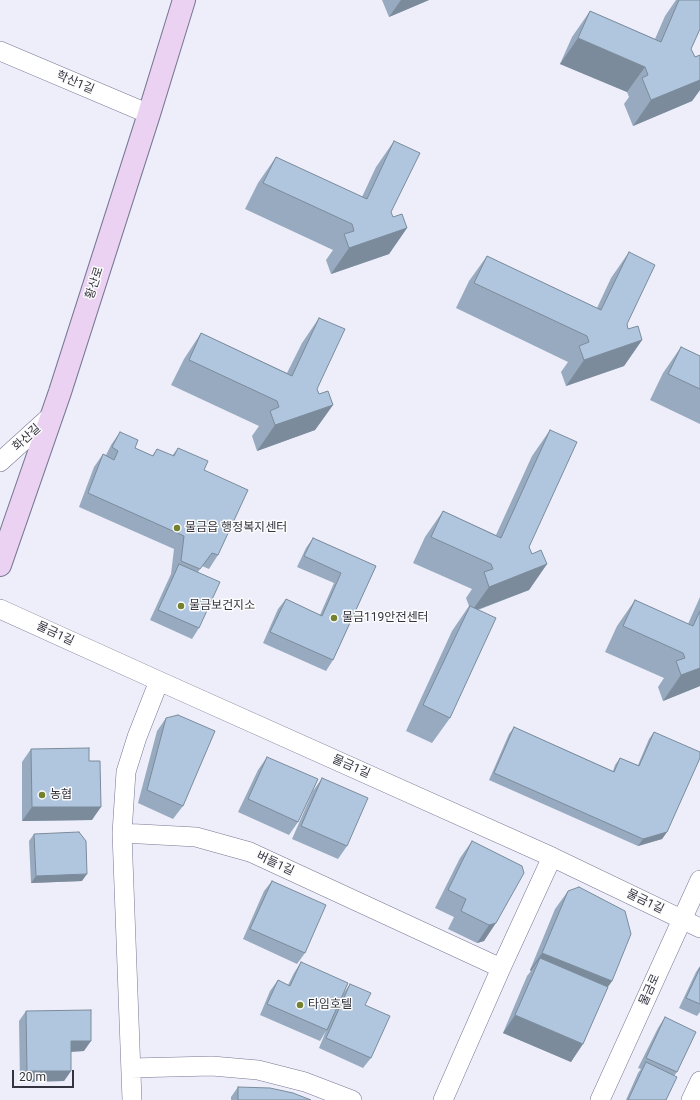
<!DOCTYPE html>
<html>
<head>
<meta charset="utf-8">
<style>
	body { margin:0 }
	#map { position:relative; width:700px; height:1100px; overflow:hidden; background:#edeefa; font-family:Roboto,sans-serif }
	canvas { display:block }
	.scale { position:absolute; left:12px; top:1070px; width:62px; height:18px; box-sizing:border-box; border:2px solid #343440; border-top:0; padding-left:5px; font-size:12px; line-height:14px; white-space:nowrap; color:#343440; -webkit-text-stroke:3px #fcfcfc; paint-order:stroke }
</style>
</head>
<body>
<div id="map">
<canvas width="700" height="1100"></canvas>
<div class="scale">20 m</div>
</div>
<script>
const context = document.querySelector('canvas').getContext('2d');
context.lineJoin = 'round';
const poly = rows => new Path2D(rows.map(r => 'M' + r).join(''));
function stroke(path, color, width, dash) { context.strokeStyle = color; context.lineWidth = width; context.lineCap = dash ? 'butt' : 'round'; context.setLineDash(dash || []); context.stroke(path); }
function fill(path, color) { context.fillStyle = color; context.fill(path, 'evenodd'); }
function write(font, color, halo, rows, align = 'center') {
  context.font = font + ' Roboto,"Noto Sans KR",sans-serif'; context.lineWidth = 3; context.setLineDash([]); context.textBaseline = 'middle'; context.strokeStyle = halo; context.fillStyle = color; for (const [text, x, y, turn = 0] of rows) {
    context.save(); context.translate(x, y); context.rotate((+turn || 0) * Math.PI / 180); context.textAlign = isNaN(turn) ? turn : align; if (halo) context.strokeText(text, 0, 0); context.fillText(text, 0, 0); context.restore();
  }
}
const minor = poly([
	[0,51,149,114],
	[0,462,53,414],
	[0,609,159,681,552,857,700,928],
	[122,833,196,837,250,852,501,968],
	[131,1068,212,1066,258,1070,305,1082,352,1100],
	[132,1100,122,833,126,772,137,737,159,681],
	[443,1100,501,968,552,857],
	[600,1100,700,880],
	[691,1100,700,1081]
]);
const secondary = poly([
	[0,565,60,392,149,114,184,0]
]);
stroke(minor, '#777792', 20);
stroke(secondary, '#777792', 24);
stroke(minor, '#fff', 19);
stroke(secondary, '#ebd1f2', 22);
fill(poly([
	[382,0,429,0,389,17],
	[676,0,700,0,691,49,695,57,700,55,700,90,692,101,633,126,624,104,629,97,627,92,560,64,572,37,590,11,655,39,665,16],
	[394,141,391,212,393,217,407,228,389,254,331,274,326,260,333,250,245,209,258,183,276,157,362,197,376,167],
	[629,252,627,324,628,329,642,340,624,366,566,386,561,372,568,362,456,308,469,281,487,256,597,308,611,278],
	[319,318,317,389,319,394,333,405,315,430,257,451,252,436,259,426,171,385,184,359,201,333,287,373,302,343],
	[681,347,700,356,700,424,650,400,663,373],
	[550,430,529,547,532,554,547,564,529,590,478,610,450,718,432,743,406,731,452,631,469,606,466,598,472,589,413,563,425,537,443,511,496,535,532,456],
	[120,432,135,448,152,456,157,449,172,456,178,448,204,470,218,555,209,569,202,566,198,572,199,628,192,639,150,620,171,574,174,549,79,507,94,467,103,454,106,455,111,445],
	[313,538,376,566,333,660,326,671,263,643,278,609,286,599,320,615,334,583,297,567,306,548],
	[700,597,700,686,663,701,658,687,664,678,605,652,617,626,635,600,688,624],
	[166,718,183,806,173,819,138,803,157,731],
	[514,727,613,771,615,765,620,758,638,765,649,739,654,732,667,832,662,839,638,846,489,780,509,734],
	[31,749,89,761,92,820,22,821,22,762],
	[267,757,298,822,289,835,238,812,258,770],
	[322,778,347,846,338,859,292,839,313,791],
	[34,834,82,881,31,883,29,841],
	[472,841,522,866,484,941,477,943,448,929,454,917,435,908,460,858],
	[272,881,305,953,297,964,243,939,264,891],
	[568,891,612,981,608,987,571,1062,503,1033,527,976,531,971,530,970,555,909],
	[301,962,343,994,350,984,365,1005,371,1058,363,1068,319,1048,326,1031,320,1041,260,1015,270,991,278,980,288,985,294,973],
	[700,966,700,1012,697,1016,679,1008,696,972],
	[26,1011,84,1051,71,1052,71,1071,64,1081,20,1082,19,1021],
	[665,1017,677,1072,674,1076,666,1100,626,1100,638,1073,641,1069,638,1068,658,1028],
	[238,1087,311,1100,231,1100,231,1097]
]), '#97aabf');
fill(poly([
	[401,0,429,0,389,17],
	[578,38,645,67,627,92,560,64],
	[700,80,700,90,692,101,633,126,651,100],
	[407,228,389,254,331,274,349,248],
	[642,340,624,366,566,386,584,360],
	[333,405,315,430,257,451,275,425],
	[547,564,529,590,471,612,489,587],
	[700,668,700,686,663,701,681,675],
	[32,807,101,807,92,820,22,821],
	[667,832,662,839,638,846,643,839],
	[87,874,82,881,31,883,36,876],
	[496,923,484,941,477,943,489,925],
	[542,953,612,981,599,999,540,958,531,971,530,970],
	[515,1015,583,1044,571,1062,503,1033],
	[71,1041,91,1041,84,1051,63,1052],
	[27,1071,71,1071,64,1081,20,1082]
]), '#7b8b9b');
const building = poly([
	[679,0,700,0,700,29,691,49,695,57,700,55,700,80,651,100,642,78,648,75,645,67,578,38,590,11,661,42,679,0],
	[394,141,420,153,391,212,393,217,402,214,407,228,349,248,344,234,354,231,352,224,263,183,276,157,367,199,394,141],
	[629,252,655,265,627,324,628,329,638,326,642,340,584,360,579,346,589,342,587,336,474,283,487,256,601,310,629,252],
	[319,318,345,329,317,389,319,394,328,391,333,405,275,425,270,411,279,407,277,401,189,360,201,333,292,376,319,318],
	[681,347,700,356,700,389,668,374,681,347],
	[550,430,577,442,529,547,532,554,541,550,547,564,489,587,484,572,493,569,491,564,431,537,443,511,501,538,550,430],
	[120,432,138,440,135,448,153,456,157,449,174,456,178,448,208,461,204,470,248,490,218,555,212,553,200,569,181,561,184,536,88,493,103,454,114,460,118,451,112,447,120,432],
	[313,538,376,566,333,660,270,632,286,599,322,616,341,573,304,556,313,538],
	[179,564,220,582,199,628,158,610,179,564],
	[635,600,693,626,700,611,700,668,681,675,676,661,685,658,683,653,623,626,635,600],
	[470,606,496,618,450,718,423,705,470,606],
	[178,715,215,731,183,806,147,790,166,718,178,715],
	[514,727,614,772,620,758,639,766,654,732,700,752,700,758,667,832,643,839,494,773,514,727],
	[89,748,89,761,100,761,101,807,32,807,31,749,89,748],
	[267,757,318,779,298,822,248,799,267,757],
	[322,778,368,798,347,846,301,826,322,778],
	[79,832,86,841,87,874,36,876,34,834,79,832],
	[472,841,522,866,524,873,496,923,489,925,461,911,466,899,448,890,472,841],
	[272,881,326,905,305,953,250,929,272,881],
	[579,887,625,911,631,934,612,981,542,953,568,891,579,887],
	[540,958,608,987,583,1044,515,1015,540,958],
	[301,962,348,983,327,1030,267,1004,278,980,290,986,301,962],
	[700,968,700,1004,686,998,700,968],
	[350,984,371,993,365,1005,390,1016,371,1058,326,1038,350,984],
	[91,1010,91,1041,71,1041,71,1071,27,1071,26,1011,91,1010],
	[665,1017,696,1032,677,1072,646,1058,665,1017],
	[646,1062,677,1077,666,1100,628,1100,646,1062],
	[238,1087,270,1088,293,1093,311,1100,238,1100,238,1087]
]);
fill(building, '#b0c6de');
stroke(building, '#7b8b9b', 1);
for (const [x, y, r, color] of [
	[177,528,4,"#748230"],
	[181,606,4,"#748230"],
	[334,618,4,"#748230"],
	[42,795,4,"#748230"],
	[300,1005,4,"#748230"]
]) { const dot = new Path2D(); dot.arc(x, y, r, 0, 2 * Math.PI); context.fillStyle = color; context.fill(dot); stroke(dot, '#fcfcfc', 1.5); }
write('12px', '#343440', '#fcfcfc', [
	["학산1길",75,83,23],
	["황산로",95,283,-72],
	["화산길",27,438,-42],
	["물금1길",55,634,25],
	["물금1길",351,767,24],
	["버들1길",275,864,25],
	["물금1길",645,902,26],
	["물금로",650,990,-66]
]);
write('12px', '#343440', '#fcfcfc', [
	["물금읍 행정복지센터",185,528],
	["물금보건지소",189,606],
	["물금119안전센터",342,618],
	["농협",50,795],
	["타임호텔",308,1005]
], 'left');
</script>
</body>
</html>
